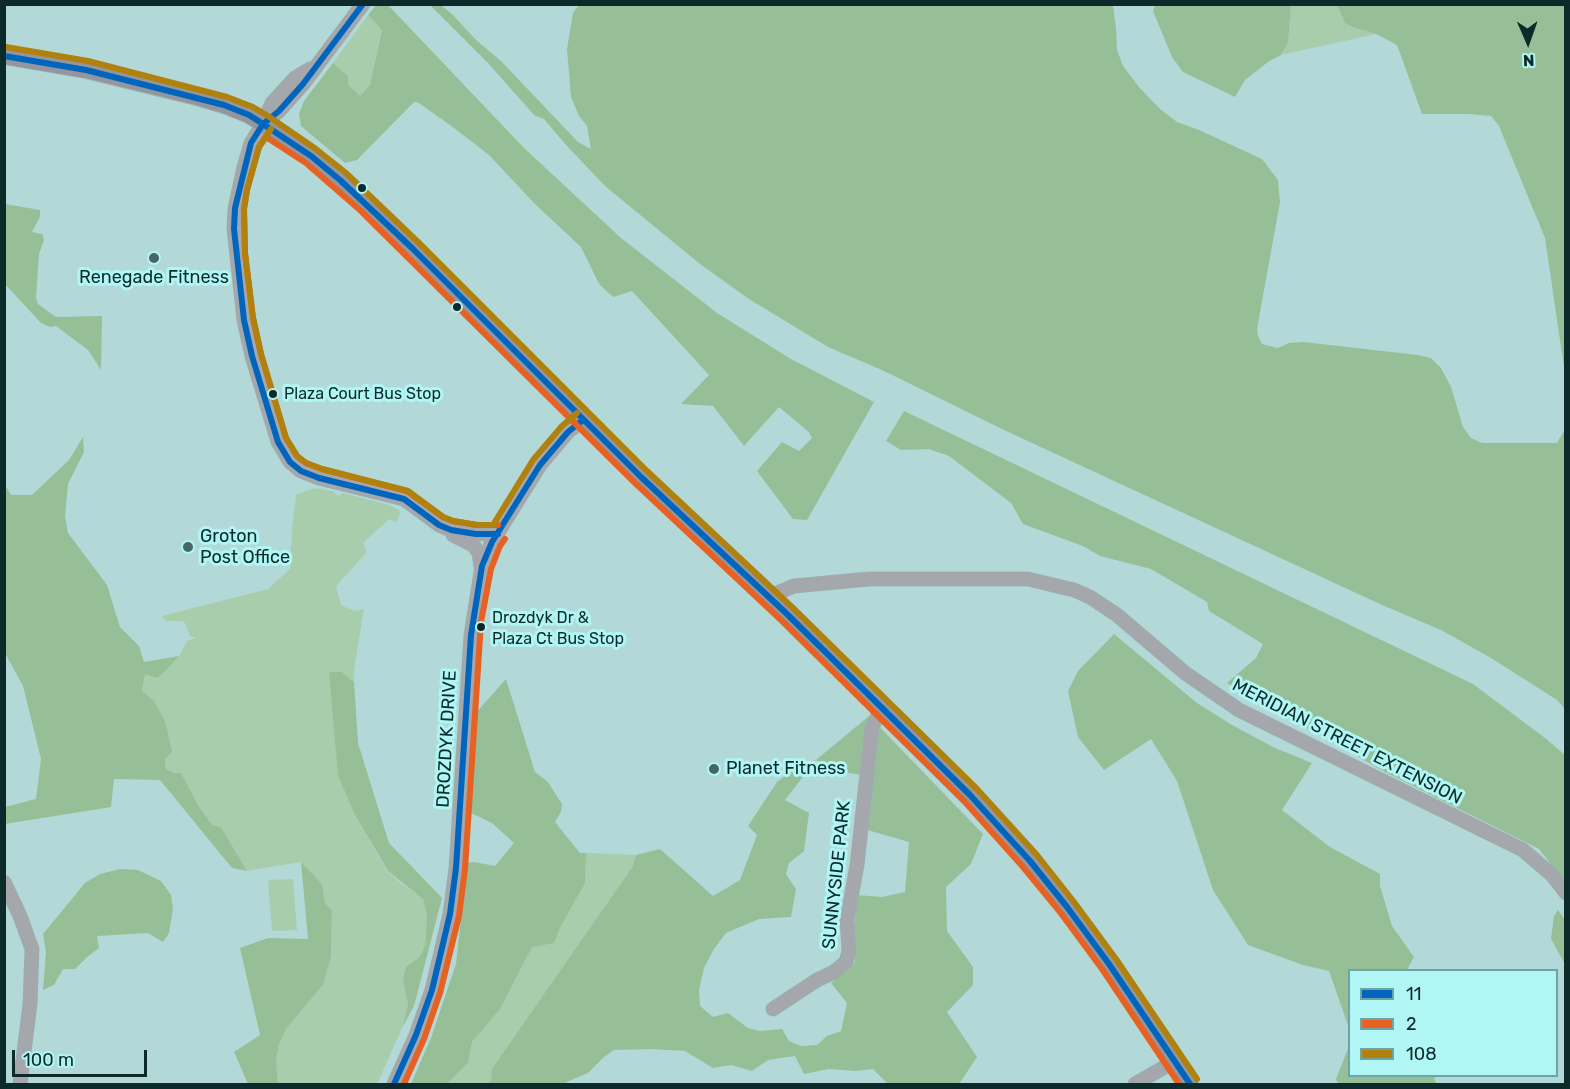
<!DOCTYPE html>
<html>
<head>
<meta charset="utf-8">
<style>
	body { margin:0 }
	#map { position:relative; width:1570px; height:1089px; overflow:hidden; background:#b2d9d8; font-family:Rubik,sans-serif }
	canvas { display:block }
	.frame { position:absolute; inset:0; border:6px solid #0d2a2a; pointer-events:none }
	.legend { position:absolute; left:1348px; top:969px; width:210px; height:108px; box-sizing:border-box; background:#aff6f4; border:2px solid #6ea4a3; margin:0; padding:8px 10px; list-style:none; font-size:18px; color:#0d2a2a }
	.legend li { display:flex; align-items:center; gap:12px; height:30px }
	.legend b { width:30px; border:2px solid #6ea4a3 }
	.north { position:absolute; left:1498px; top:12px; width:60px; height:60px; -webkit-text-stroke:4px #aff6f4; paint-order:stroke; rotate:178deg; font-size:16px; font-weight:700; line-height:24px; text-align:center; color:#0d2a2a }
	.north::after { content:''; display:block; margin:auto; width:21px; height:27px; background:#0d2a2a; clip-path:polygon(50% 0,100% 100%,50% 72%,0 100%) }
	.scale { position:absolute; left:12px; top:1050px; width:135px; height:27px; box-sizing:border-box; border:3px solid #0d2a2a; border-top:0; padding-left:8px; font-size:18px; line-height:21px; white-space:nowrap; color:#0d2a2a; -webkit-text-stroke:4px #aff6f4; paint-order:stroke }
</style>
</head>
<body>
<div id="map">
<canvas width="1570" height="1089"></canvas>
<div class="frame"></div>
<ul class="legend">
<li><b style="height:8px;background:#0065bd"></b>11</li>
<li><b style="height:8px;background:#e76222"></b>2</li>
<li><b style="height:8px;background:#b1810d"></b>108</li>
</ul>
<div class="north">N</div>
<div class="scale">100 m</div>
</div>
<script>
const context = document.querySelector('canvas').getContext('2d');
context.lineJoin = 'round';
function fill(path, color) { context.fillStyle = color; context.fill(path, 'evenodd'); }
const poly = rows => new Path2D(rows.map(r => 'M' + r).join(''));
function stroke(path, color, width, dash) { context.strokeStyle = color; context.lineWidth = width; context.lineCap = dash ? 'butt' : 'round'; context.setLineDash(dash || []); context.stroke(path); }
function write(font, color, halo, rows, align = 'center') {
  context.font = font + ' Rubik,sans-serif'; context.lineWidth = 6; context.setLineDash([]); context.textBaseline = 'middle'; context.strokeStyle = halo; context.fillStyle = color; for (const [text, x, y, turn = 0] of rows) {
    context.save(); context.translate(x, y); context.rotate((+turn || 0) * Math.PI / 180); context.textAlign = isNaN(turn) ? turn : align; if (halo) context.strokeText(text, 0, 0); context.fillText(text, 0, 0); context.restore();
  }
}
fill(poly([
	[1291,5,1337,5,1345,23,1355,28,1376,34,1281,55,1288,43],
	[368,15,382,29,370,85,360,97,348,85,348,76,333,63],
	[314,488,333,491,338,496,343,493,389,505,399,510,400,514,396,522,389,519,363,543,366,549,366,553,336,586,341,605,354,611,364,609,354,670,354,682,342,672,329,672,355,815,387,871,401,883,423,898,427,916,425,945,419,958,403,981,408,1004,403,1026,377,1084,278,1084,276,1061,279,1045,286,1029,323,985,331,957,332,911,325,903,322,884,301,862,247,871,221,827,212,825,198,805,181,773,175,773,166,769,165,759,171,752,168,738,142,692,145,674,178,658,187,641,196,638,190,636,185,623,182,621,166,621,162,616,268,589,290,569,292,529,296,495],
	[586,853,636,855,633,866,493,1069,491,1081,485,1084,447,1084,468,1063,472,1042,500,1009,532,946,554,942,560,928,585,883],
	[293,879,297,930,272,931,268,880]
]), '#a8cdac');
fill(poly([
	[377,4,388,5,524,148,621,238,717,313,791,359,874,402,807,520,793,519,757,471,782,442,799,451,812,438,809,432,779,407,744,446,713,406,681,404,709,375,632,291,613,297,599,284,581,247,535,204,489,155,454,128,419,103,414,102,357,160,345,163,301,126,299,114,304,101,333,63,348,76,348,85,360,96,370,85,382,30,368,15],
	[430,5,441,5,454,16,476,40,501,61,578,142,591,149,587,126,579,116,571,97,567,49,573,13,579,5,1113,5,1116,29,1117,50,1123,66,1139,87,1160,109,1177,122,1199,130,1262,159,1278,180,1280,202,1257,329,1258,336,1262,344,1278,348,1289,343,1303,342,1418,355,1431,358,1441,368,1451,387,1463,427,1471,438,1482,443,1557,443,1565,429,1565,709,1557,700,1491,658,1441,630,1382,605,1004,430,884,371,828,347,749,299,700,264,605,186,566,145,544,119,534,115,488,63],
	[1155,5,1291,5,1288,43,1281,55,1268,62,1245,80,1235,97,1183,72,1172,57,1165,40,1153,11],
	[1337,5,1565,5,1565,374,1545,238,1499,126,1491,116,1469,114,1422,114,1397,45,1376,34,1355,28,1345,23],
	[5,204,40,210,40,217,32,232,42,234,44,240,39,254,36,298,38,304,56,317,102,316,101,370,88,350,56,326,50,327,41,323,5,284],
	[904,411,1473,684,1545,738,1565,755,1565,882,1539,849,1387,773,1227,683,1256,658,1263,644,1209,611,1207,602,1151,569,1100,556,1083,546,1023,524,1011,503,949,456,929,449,901,450,886,441],
	[83,437,84,452,68,484,65,516,68,533,107,585,120,627,139,646,144,662,179,656,158,678,145,674,142,691,154,701,165,721,172,752,165,759,166,769,175,773,181,773,198,805,212,825,221,827,247,871,232,868,160,780,114,779,111,807,5,824,5,807,36,799,41,759,23,686,5,653,5,485,11,495,32,495,69,460],
	[1114,634,1197,703,1232,725,1275,748,1312,763,1282,810,1330,847,1380,874,1380,886,1392,926,1414,957,1407,970,1350,970,1349,1028,1329,971,1303,965,1248,945,1213,890,1177,781,1151,739,1104,770,1078,737,1068,691,1078,671],
	[329,672,342,672,354,682,358,743,389,843,442,898,414,1006,403,1026,408,1004,403,981,406,967,419,958,425,945,427,916,423,899,388,871,355,815,338,775],
	[506,679,535,772,548,782,562,804,561,812,555,822,580,853,586,853,585,883,560,928,554,943,532,947,500,1009,472,1042,468,1063,447,1084,411,1084,431,1038,456,964,467,863,474,862,495,866,514,843,492,823,473,814,465,814,474,715],
	[869,716,983,834,971,864,946,887,947,931,973,967,973,985,947,1012,977,1057,959,1084,888,1084,873,1069,856,1071,829,1069,804,1074,795,1056,768,1060,752,1071,731,1065,713,1068,685,1051,652,1049,614,1050,604,1057,588,1073,562,1084,485,1084,491,1081,492,1069,633,866,636,855,660,849,713,896,740,880,757,835,748,826,777,782,800,765,816,760],
	[816,760,833,770,861,775,857,827,909,842,905,892,882,897,857,895,853,947,855,962,831,983,847,1003,841,1031,827,1036,817,1045,801,1046,789,1041,782,1029,760,1031,748,1028,728,1013,713,1017,700,1006,699,990,704,968,714,949,726,933,759,919,791,917,796,889,786,874,789,863,804,851,809,813,785,800],
	[301,862,322,884,325,903,332,911,331,957,323,985,286,1029,279,1045,276,1061,278,1084,248,1084,234,1052,260,1035,240,948,268,938,308,939],
	[120,869,138,870,161,881,171,895,173,909,169,933,163,942,148,933,97,936,99,948,87,957,75,969,63,969,54,985,43,990,46,952,43,934,85,883,100,874],
	[1558,910,1565,920,1565,964,1551,939,1554,916],
	[1349,1046,1350,1076,1437,1076,1434,1079,1437,1084,1338,1084,1336,1079]
]), '#96bf97');
const minor = poly([
	[363,4,303,84,279,111,263,124,251,143,244,167,235,208,234,229,244,320,252,356,278,442,290,462,301,471,319,478,404,499,439,525,451,530,476,534,498,534],
	[263,123,272,103,295,78,310,69],
	[453,535,473,545,479,553,481,567],
	[768,597,794,586,869,579,1028,579,1074,590,1090,597,1117,615,1185,673,1239,710,1523,850,1552,875,1566,893],
	[4,882,20,916,32,949,30,1004,20,1084],
	[773,1009,817,980,834,972,846,962,849,951,847,920,857,865,872,728,881,708],
	[394,1084,416,1035,432,990,450,914,456,868,471,635,482,566,492,542,540,465,568,432,583,420],
	[1135,1084,1175,1061]
]);
const major = poly([
	[4,56,86,70,197,97,224,105,249,115,263,124,311,156,340,180,412,248,641,477,787,614,970,795,1030,861,1067,907,1109,964,1190,1084]
]);
stroke(minor, '#98b6b5', 15);
stroke(major, '#98b6b5', 18);
stroke(minor, '#a4a7ac', 14);
stroke(major, '#94959d', 16);
stroke(poly([
	[363,4,303,84,279,111,263,124,251,143,235,208,234,229,244,320,252,356,278,442,290,462,301,471,319,478,404,499,439,525,451,530,476,534,498,534],
	[4,56,86,70,224,105,249,115,263,124,311,156,340,180,412,248,641,477,787,614,970,795,1030,861,1067,907,1109,964,1190,1084],
	[394,1084,416,1035,432,990,450,914,456,868,471,635,482,566,492,542,540,465,568,432,583,420]
]), '#0065bd', 6);
stroke(poly([
	[498,525,477,525,453,521,443,517,407,491,322,469,306,463,297,456,286,438,261,354,253,318,245,253,244,209,247,190,259,147,266,137,306,163,361,211,635,483,781,620,964,801,1023,867,1060,912,1102,969,1179,1084],
	[404,1084,424,1039,440,993,459,916,465,869,481,622,491,569,500,546,505,539]
]), '#e76222', 6);
stroke(poly([
	[6,47,88,61,227,97,253,107,268,116,316,149,346,173,418,242,647,471,793,608,977,789,1037,855,1074,902,1116,959,1197,1079],
	[271,129,259,147,247,190,244,209,245,253,253,318,261,354,286,438,297,456,306,463,322,469,408,491,443,517,453,521,477,525,493,525,533,460,562,426,577,413]
]), '#b1810d', 6);
for (const [x, y, r, color] of [
	[362,188,5,"#0d2a2a"],
	[154,258,6,"#476767"],
	[457,307,5,"#0d2a2a"],
	[273,394,5,"#0d2a2a"],
	[188,547,6,"#476767"],
	[481,627,5,"#0d2a2a"],
	[714,769,6,"#476767"]
]) { const dot = new Path2D(); dot.arc(x, y, r, 0, 2 * Math.PI); context.fillStyle = color; context.fill(dot); stroke(dot, '#aff6f4', 2); }
write('16px', '#0d2a2a', '#aff6f4', [
	["Plaza Court Bus Stop",284,394],
	["Drozdyk Dr &",492,618],
	["Plaza Ct Bus Stop",492,639]
], 'left');
write('18px', '#0d2a2a', '#aff6f4', [
	["Renegade Fitness",154,278,"center"],
	["Groton",200,537],
	["Post Office",200,558],
	["Planet Fitness",726,769]
], 'left');
write('18px', '#0d2a2a', '#aff6f4', [
	["DROZDYK DRIVE",447,739,-87],
	["MERIDIAN STREET EXTENSION",1347,742,27],
	["SUNNYSIDE PARK",837,875,-84]
]);
</script>
</body>
</html>
